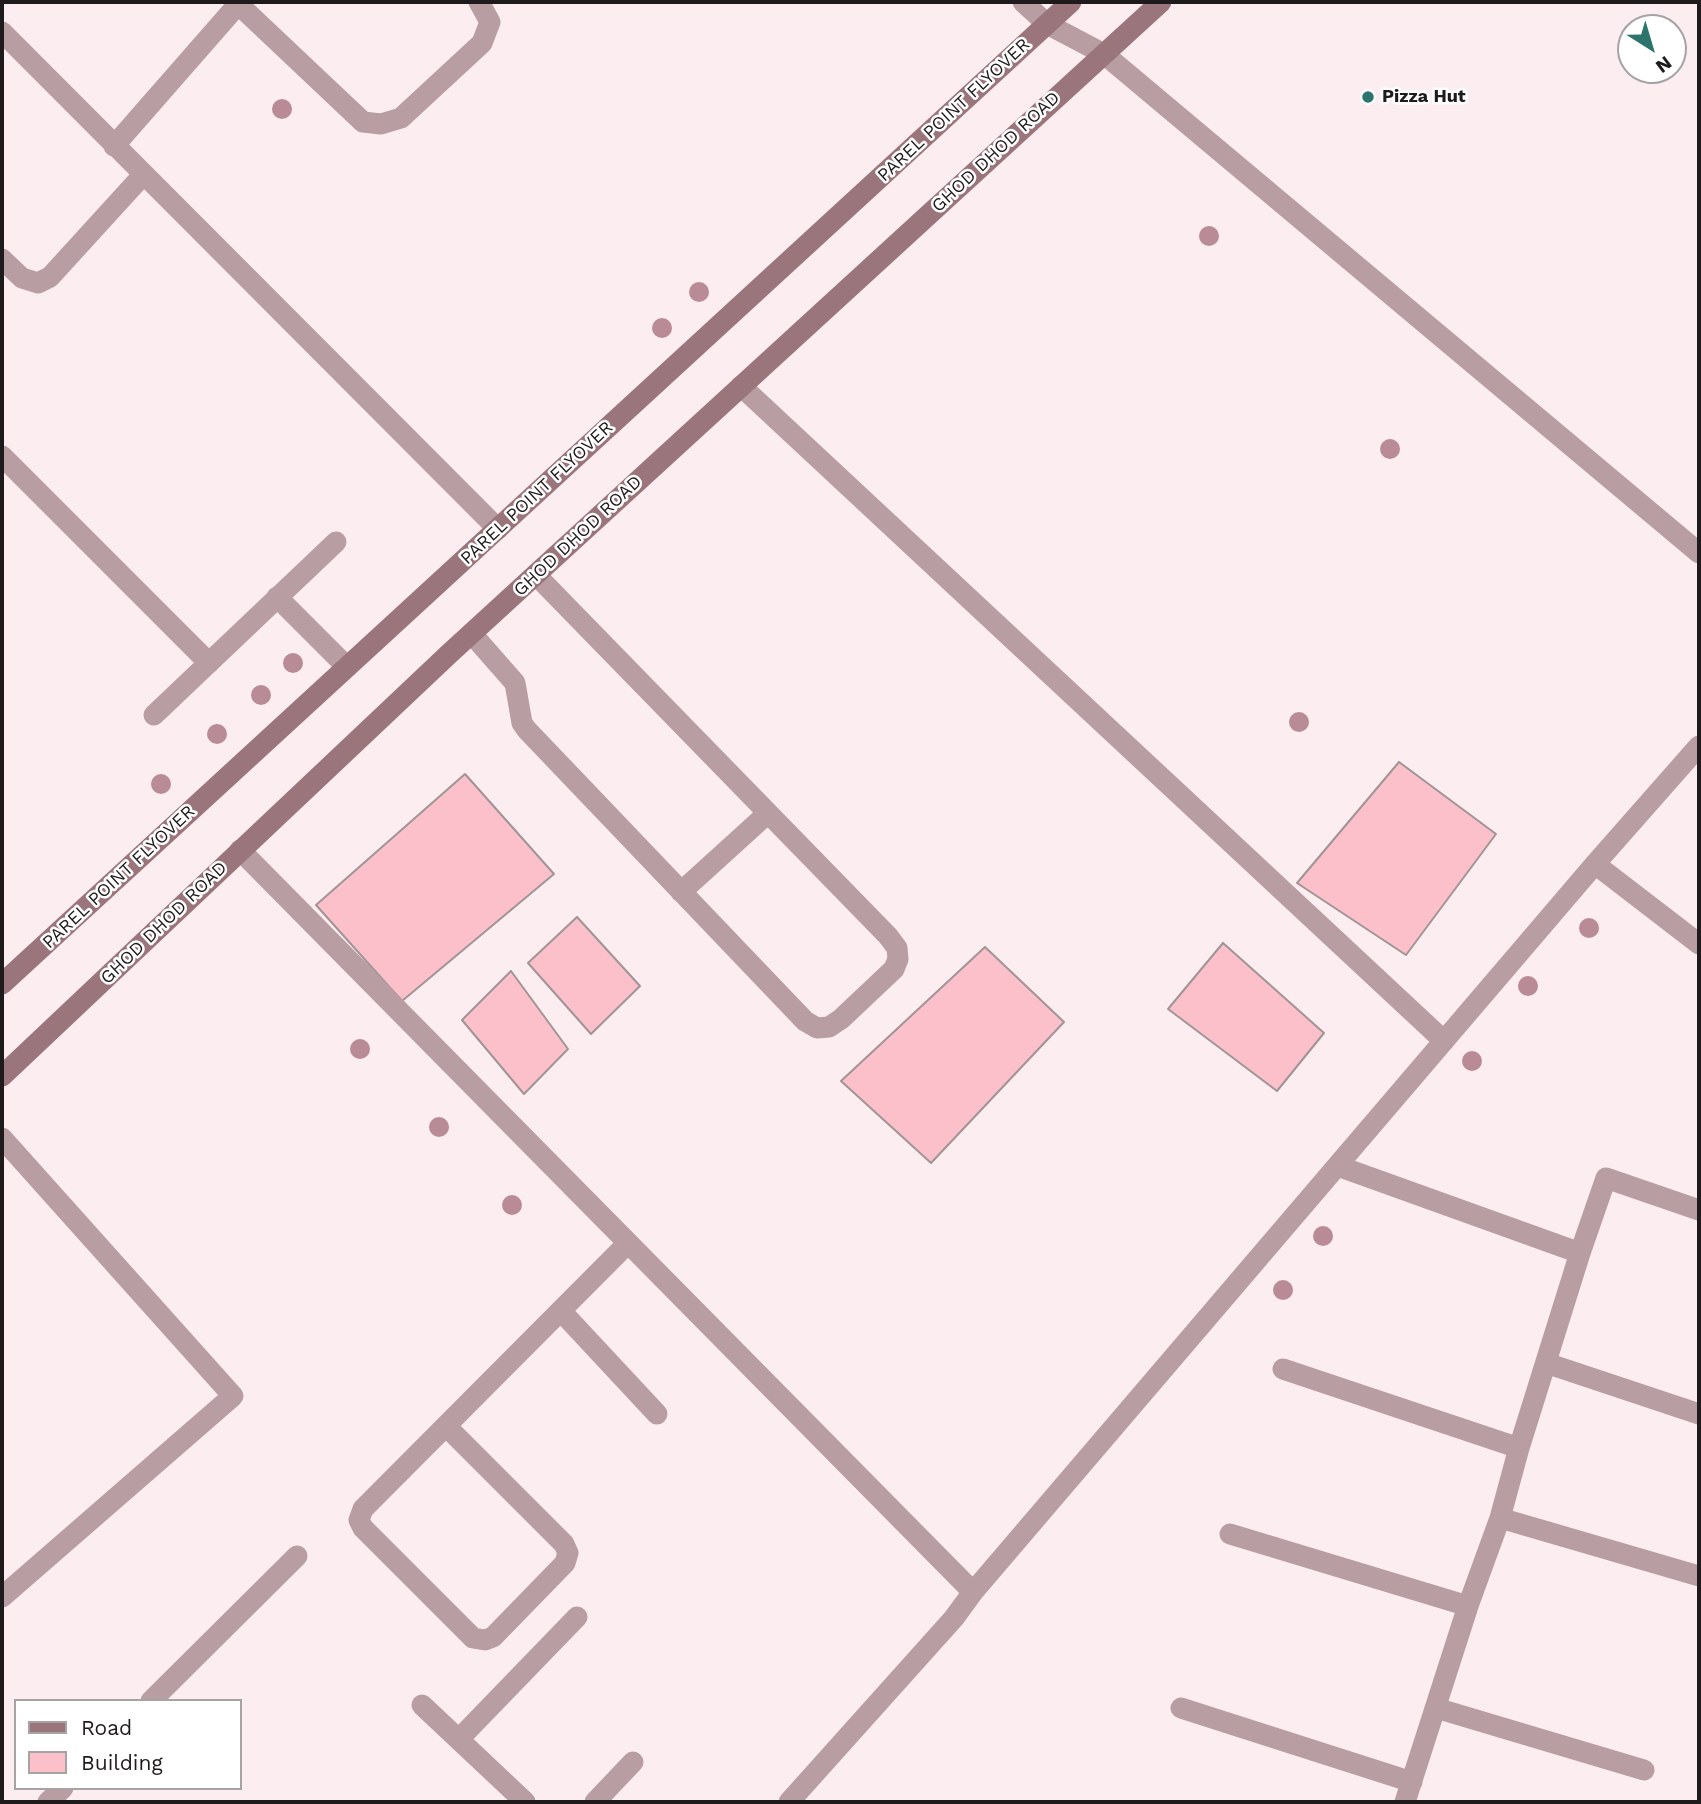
<!DOCTYPE html>
<html>
<head>
<meta charset="utf-8">
<style>
	body { margin:0 }
	#map { position:relative; width:1701px; height:1804px; overflow:hidden; background:#fcedf0; font-family:"Work Sans",sans-serif }
	canvas { display:block }
	.frame { position:absolute; inset:0; border:4px solid #1f1a1b; pointer-events:none }
	.legend { position:absolute; left:14px; top:1699px; width:228px; height:91px; box-sizing:border-box; background:#fff; border:2px solid #a5a3a4; margin:0; padding:9px 12px; list-style:none; font-size:21px; color:#1f1a1b }
	.legend li { display:flex; align-items:center; gap:14px; height:35px }
	.legend b { width:35px; border:2px solid #a5a3a4 }
	.north { position:absolute; left:1617px; top:14px; width:70px; height:70px; box-sizing:border-box; background:#fff; border:2px solid #a5a3a4; border-radius:50%; rotate:143deg; font-size:19px; font-weight:700; line-height:28px; text-align:center; color:#1f1a1b }
	.north::after { content:''; display:block; margin:auto; width:24px; height:32px; background:#2c746c; clip-path:polygon(50% 0,100% 100%,50% 72%,0 100%) }
</style>
</head>
<body>
<div id="map">
<canvas width="1701" height="1804"></canvas>
<div class="frame"></div>
<ul class="legend">
<li><b style="height:9px;background:#9a757c"></b>Road</li>
<li><b style="height:19px;background:#fcc0cb"></b>Building</li>
</ul>
<div class="north">N</div>
</div>
<script>
const context = document.querySelector('canvas').getContext('2d');
context.lineJoin = 'round';
function fill(path, color) { context.fillStyle = color; context.fill(path, 'evenodd'); }
const poly = rows => new Path2D(rows.map(r => 'M' + r).join(''));
function stroke(path, color, width, dash) { context.strokeStyle = color; context.lineWidth = width; context.lineCap = dash ? 'butt' : 'round'; context.setLineDash(dash || []); context.stroke(path); }
function write(font, color, halo, rows, align = 'center') {
  context.font = font + ' "Work Sans",sans-serif'; context.lineWidth = 5; context.setLineDash([]); context.textBaseline = 'middle'; context.strokeStyle = halo; context.fillStyle = color; for (const [text, x, y, turn = 0] of rows) {
    context.save(); context.translate(x, y); context.rotate((+turn || 0) * Math.PI / 180); context.textAlign = isNaN(turn) ? turn : align; if (halo) context.strokeText(text, 0, 0); context.fillText(text, 0, 0); context.restore();
  }
}
const building = poly([
	[1399,762,1496,834,1406,955,1297,883,1399,762],
	[465,774,554,874,402,1001,316,905,465,774],
	[577,917,640,986,591,1034,528,963,577,917],
	[1223,943,1324,1033,1277,1091,1168,1009,1223,943],
	[985,947,1064,1022,931,1163,841,1081,985,947],
	[511,971,568,1049,524,1094,462,1020,511,971]
]);
fill(building, '#fcc0cb');
stroke(building, '#a19496', 2);
stroke(poly([
	[236,2,363,122,381,124,401,118,482,43,490,22,479,2],
	[1023,2,1047,24,1104,54,1699,553],
	[2,32,498,529],
	[114,146,240,2],
	[2,259,22,278,38,283,50,277,143,175],
	[741,386,1444,1041],
	[2,456,209,663],
	[277,597,347,667],
	[472,634,515,683,522,723,527,730,805,1021,817,1028,829,1027,841,1019,894,969,898,959,897,948,888,936,536,575],
	[154,715,336,542],
	[240,850,973,1592],
	[1595,864,1699,944],
	[681,892,768,813],
	[2,1138,233,1396,2,1597],
	[1338,1166,1580,1253],
	[561,1311,657,1414],
	[1546,1363,1699,1414],
	[1283,1369,1519,1448],
	[446,1426,564,1544,568,1553,565,1563,493,1637,485,1640,473,1638,363,1528,359,1520,363,1509,627,1244],
	[1500,1518,1699,1576],
	[1230,1534,1468,1606],
	[151,1701,297,1556],
	[422,1705,525,1802],
	[1181,1708,1412,1782],
	[1436,1708,1644,1770],
	[459,1739,577,1617],
	[48,1802,63,1788],
	[595,1802,633,1762],
	[789,1802,954,1618,973,1592,1595,864,1699,746],
	[1405,1802,1468,1606,1500,1518,1519,1448,1580,1253,1606,1178,1699,1210]
]), '#b89da2', 21);
stroke(poly([
	[2,984,1071,2],
	[2,1076,450,653,1161,2]
]), '#9a757c', 21);
context.fillStyle = '#b98b96';
for (const [x, y] of [
	[282,109],
	[1209,236],
	[699,292],
	[662,328],
	[1390,449],
	[293,663],
	[261,695],
	[1299,722],
	[217,734],
	[161,784],
	[1589,928],
	[1528,986],
	[360,1049],
	[1472,1061],
	[439,1127],
	[512,1205],
	[1323,1236],
	[1283,1290]
]) { context.beginPath(); context.arc(x, y, 10, 0, 2 * Math.PI); context.fill(); }
for (const [x, y, r, color] of [
	[1368,97,7,"#2c746c"]
]) { const dot = new Path2D(); dot.arc(x, y, r, 0, 2 * Math.PI); context.fillStyle = color; context.fill(dot); stroke(dot, '#fff', 2.5); }
write('bold 18px', '#1f1a1b', '#fff', [
	["Pizza Hut",1382,97]
], 'left');
write('18px', '#1f1a1b', '#fff', [
	["PAREL POINT FLYOVER",954,110,-43],
	["GHOD DHOD ROAD",996,152,-43],
	["PAREL POINT FLYOVER",537,493,-43],
	["GHOD DHOD ROAD",578,536,-43],
	["PAREL POINT FLYOVER",119,877,-43],
	["GHOD DHOD ROAD",164,923,-44]
]);
</script>
</body>
</html>
